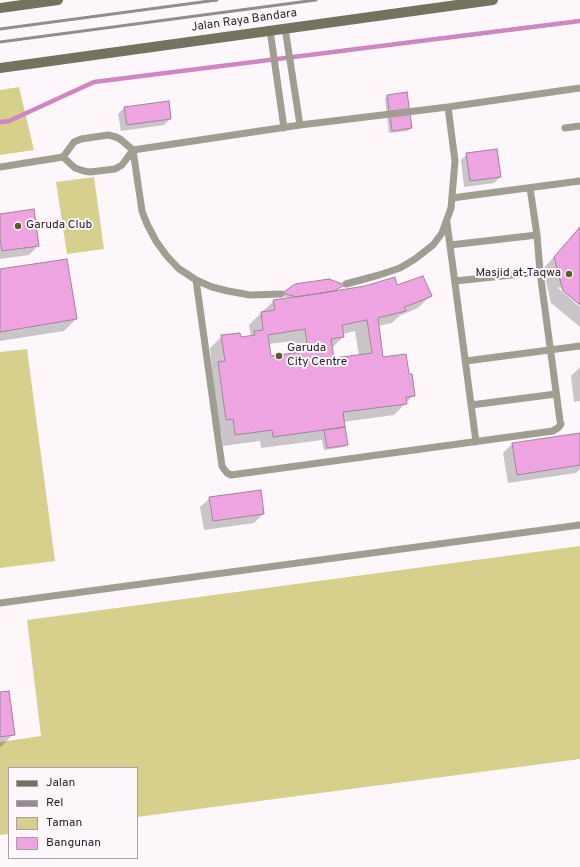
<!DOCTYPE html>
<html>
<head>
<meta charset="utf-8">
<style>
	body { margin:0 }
	#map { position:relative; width:580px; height:867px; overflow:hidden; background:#fdf7fb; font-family:Overpass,sans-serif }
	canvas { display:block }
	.legend { position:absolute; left:8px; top:767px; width:130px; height:92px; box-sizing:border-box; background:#fdf7fb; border:1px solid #a9a1a7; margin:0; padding:5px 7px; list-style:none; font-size:12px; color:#2c212a }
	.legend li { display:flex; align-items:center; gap:8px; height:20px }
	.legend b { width:20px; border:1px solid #a9a1a7 }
</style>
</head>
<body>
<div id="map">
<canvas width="580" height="867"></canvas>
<ul class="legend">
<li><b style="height:5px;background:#75735f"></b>Jalan</li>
<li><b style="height:5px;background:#938b91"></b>Rel</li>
<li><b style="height:11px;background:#d7d08c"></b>Taman</li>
<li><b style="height:11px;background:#eea4e0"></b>Bangunan</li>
</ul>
</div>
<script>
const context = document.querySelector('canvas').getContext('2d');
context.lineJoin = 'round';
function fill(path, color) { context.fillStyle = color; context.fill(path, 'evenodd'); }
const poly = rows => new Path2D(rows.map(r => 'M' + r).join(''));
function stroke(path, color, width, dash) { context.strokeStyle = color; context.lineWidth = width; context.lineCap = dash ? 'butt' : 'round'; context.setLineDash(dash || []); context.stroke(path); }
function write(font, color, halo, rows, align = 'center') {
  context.font = font + ' Overpass,sans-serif'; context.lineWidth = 4; context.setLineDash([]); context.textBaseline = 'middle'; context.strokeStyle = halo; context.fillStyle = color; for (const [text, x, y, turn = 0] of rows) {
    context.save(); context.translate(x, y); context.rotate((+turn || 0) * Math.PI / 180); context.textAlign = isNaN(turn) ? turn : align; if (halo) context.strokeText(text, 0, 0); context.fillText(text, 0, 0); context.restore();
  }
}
fill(poly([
	[19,87,34,150,0,155,0,90],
	[94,177,104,249,67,254,56,182],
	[27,349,55,561,0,568,0,352],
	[580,546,580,759,137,817,137,768,9,768,9,834,0,835,0,742,41,736,27,620]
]), '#d7d08c');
fill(poly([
	[388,96,411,128,408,131,389,133,385,98],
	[124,108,170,119,164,125,121,131,118,114],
	[467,154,500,177,494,183,464,187,461,160],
	[0,215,38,246,29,255,0,259],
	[580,227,580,304,560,287,558,288,580,307,580,327,551,303,543,269],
	[0,270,76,319,64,331,0,341],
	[341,287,332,292,397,287,430,296,418,308,399,316,392,323,378,326,382,358,408,375,414,395,394,415,343,422,347,444,344,447,324,450,322,440,261,448,260,441,223,446,221,431,214,432,206,374,212,368,210,348,222,336,240,338,251,336,249,325,262,312,274,301,292,299,280,295,283,293],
	[355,331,359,356,333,360,331,349,343,337,343,334],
	[293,341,295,354,270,357,269,344],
	[580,367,580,401,574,402,571,376],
	[580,434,580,469,576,473,508,483,503,453,512,444],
	[210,498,263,514,254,523,204,530,200,507],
	[0,693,13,734,2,746,0,747]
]), '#0003');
stroke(poly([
	[0,122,9,121,94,82,580,21]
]), '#cf87c2', 4.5);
const building = poly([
	[407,92,412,128,392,131,387,95,407,92],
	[169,101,171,119,127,125,124,107,169,101],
	[497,149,501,177,470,181,466,153,497,149],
	[34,209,39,246,2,251,0,239,0,214,34,209],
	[580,227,580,305,563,291,554,257,580,227],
	[67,259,77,319,0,332,0,269,67,259],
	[423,276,432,296,418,302,404,307,406,311,378,318,383,357,406,354,409,374,412,374,415,396,406,397,407,404,343,412,345,427,273,437,272,430,235,435,233,419,226,420,218,362,225,361,221,335,240,333,241,337,255,335,254,331,263,330,261,312,275,310,273,300,322,293,365,286,395,277,397,285,423,276],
	[367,320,372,353,334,358,331,339,344,337,342,325,367,320],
	[305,329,308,351,271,356,268,335,305,329],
	[329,279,345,285,334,291,297,297,282,293,295,284,329,279],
	[345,427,348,445,327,448,324,430,345,427],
	[580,433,580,465,517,475,512,443,580,433],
	[261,490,264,514,213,521,209,497,261,490],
	[9,691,15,735,0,737,0,692,9,691]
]);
fill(building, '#eea4e0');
stroke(building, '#9f8499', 1);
stroke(poly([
	[285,28,300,125],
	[270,30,284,128],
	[565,128,580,126],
	[63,157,74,142,81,139,108,135,116,137,120,139,133,150,142,211,147,224,156,241,166,255,178,268,196,280,212,287,228,291,250,295,281,294],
	[0,167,63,157,75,168,84,171,90,172,115,169,122,165,133,150,300,125,448,107,580,88],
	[452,198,580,181],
	[447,223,476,442],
	[450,245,537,235],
	[196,280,222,466,224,469,227,473,231,475,553,431,559,427,561,424,560,421,540,272,537,235,530,188],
	[455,281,540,272],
	[346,284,379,275,400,268,415,259,433,245,442,233,451,208,455,161,448,107],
	[466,361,580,346],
	[471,405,556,394],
	[0,603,580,525]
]), '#9f9e90', 7);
stroke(poly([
	[0,8,58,0],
	[0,68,493,0]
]), '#75735f', 10);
stroke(poly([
	[0,29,217,0],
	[0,42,316,0]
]), '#938b91', 3);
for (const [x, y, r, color] of [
	[18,226,4,"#605a26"],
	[569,274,4,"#605a26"],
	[279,356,4,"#605a26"]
]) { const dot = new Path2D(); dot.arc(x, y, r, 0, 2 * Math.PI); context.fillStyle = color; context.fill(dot); stroke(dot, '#fdf7fb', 1.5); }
write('12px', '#2c212a', '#fdf7fb', [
	["Jalan Raya Bandara",244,21,-8]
]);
write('12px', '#2c212a', '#fdf7fb', [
	["Garuda Club",26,226],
	["Masjid at-Taqwa",561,274,"right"],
	["Garuda",287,349],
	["City Centre",287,363]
], 'left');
</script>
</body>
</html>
